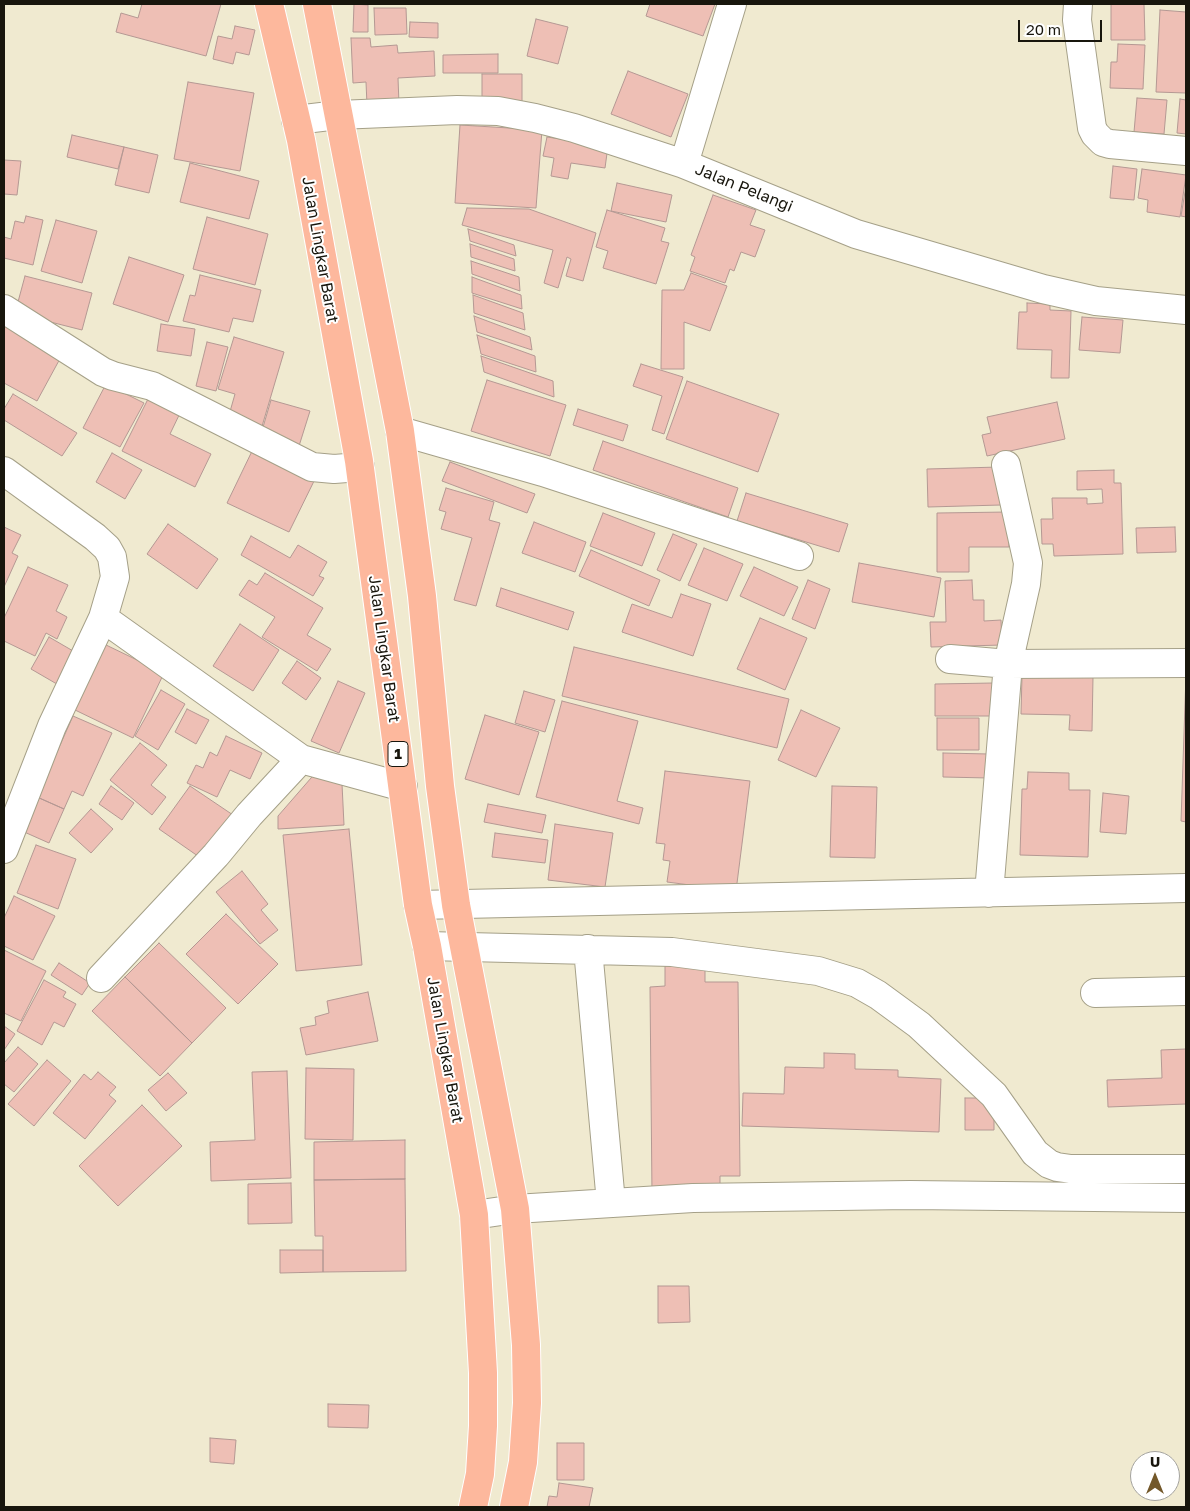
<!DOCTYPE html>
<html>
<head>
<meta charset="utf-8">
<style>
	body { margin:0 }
	#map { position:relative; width:1190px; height:1511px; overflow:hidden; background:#f0ead0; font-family:"Golos Text",sans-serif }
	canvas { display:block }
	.frame { position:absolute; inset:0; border:5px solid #18160d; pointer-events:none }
	.north { position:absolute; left:1130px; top:1451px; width:50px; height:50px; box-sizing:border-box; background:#fff; border:1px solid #a3a29e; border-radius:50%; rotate:0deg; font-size:14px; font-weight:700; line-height:20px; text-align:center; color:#18160d }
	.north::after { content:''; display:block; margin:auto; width:18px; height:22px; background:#73582a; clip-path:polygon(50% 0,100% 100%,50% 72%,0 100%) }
	.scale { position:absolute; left:1018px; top:20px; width:84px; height:22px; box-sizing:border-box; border:2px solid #18160d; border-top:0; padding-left:6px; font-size:15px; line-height:18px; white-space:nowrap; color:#18160d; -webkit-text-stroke:4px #fff; paint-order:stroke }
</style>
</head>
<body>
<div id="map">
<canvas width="1190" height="1511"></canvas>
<div class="frame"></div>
<div class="north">U</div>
<div class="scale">20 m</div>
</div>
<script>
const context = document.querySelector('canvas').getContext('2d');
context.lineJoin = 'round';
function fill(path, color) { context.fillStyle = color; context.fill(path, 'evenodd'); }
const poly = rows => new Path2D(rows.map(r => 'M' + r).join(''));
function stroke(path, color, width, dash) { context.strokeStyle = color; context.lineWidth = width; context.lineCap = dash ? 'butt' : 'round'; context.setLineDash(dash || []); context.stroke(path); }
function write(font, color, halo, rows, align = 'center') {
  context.font = font + ' "Golos Text",sans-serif'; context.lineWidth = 4; context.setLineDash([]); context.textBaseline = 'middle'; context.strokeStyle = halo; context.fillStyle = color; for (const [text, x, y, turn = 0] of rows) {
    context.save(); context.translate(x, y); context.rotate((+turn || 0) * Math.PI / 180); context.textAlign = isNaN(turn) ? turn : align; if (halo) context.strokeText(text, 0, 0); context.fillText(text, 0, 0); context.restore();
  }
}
const building = poly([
	[142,4,221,4,206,56,116,32,121,13,138,18,142,4],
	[354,4,368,5,368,32,353,32,354,4],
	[650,4,715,4,703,36,646,16,650,4],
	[1111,4,1144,4,1145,40,1111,40,1111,4],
	[374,8,406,8,407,34,375,35,374,8],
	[1160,10,1186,12,1186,93,1156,92,1160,10],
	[536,19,568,27,558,64,527,56,536,19],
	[410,22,438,23,438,38,409,37,410,22],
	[235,26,255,30,249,55,236,52,233,64,213,59,218,36,232,39,235,26],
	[351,38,370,38,371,47,397,45,398,53,434,51,435,76,398,78,399,104,367,105,366,82,353,83,351,38],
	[1118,44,1145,45,1143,89,1110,88,1111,62,1117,62,1118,44],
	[498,54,498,73,443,73,443,55,498,54],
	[628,71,688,94,671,137,611,114,628,71],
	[482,74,522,74,522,104,482,104,482,74],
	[188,82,254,93,240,171,174,159,188,82],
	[1137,98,1167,100,1164,134,1134,132,1137,98],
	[1180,99,1186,100,1186,134,1177,133,1180,99],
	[460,125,542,130,536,208,455,203,460,125],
	[72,135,124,147,118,169,67,157,72,135],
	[547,137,608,146,605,168,571,163,568,179,551,176,554,158,543,156,547,137],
	[124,147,158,155,149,193,115,185,124,147],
	[4,160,21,161,17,195,4,194,4,160],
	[190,163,259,181,249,219,180,202,190,163],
	[1113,166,1137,169,1134,200,1110,198,1113,166],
	[1142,169,1186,175,1180,217,1147,212,1148,200,1138,198,1142,169],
	[617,183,672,195,666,222,611,211,617,183],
	[1186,186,1186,217,1181,216,1186,186],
	[713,195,756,210,750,225,765,230,755,257,741,252,734,271,730,269,725,283,690,271,695,257,691,255,713,195],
	[467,208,529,209,596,233,583,281,566,276,571,259,567,257,558,288,544,283,553,250,462,225,467,208],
	[607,210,665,228,661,241,669,243,656,284,603,268,608,251,596,247,607,210],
	[26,216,43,220,33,265,4,258,4,237,11,239,15,221,24,223,26,216],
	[207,217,268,234,255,285,193,269,207,217],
	[56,220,97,231,82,283,41,271,56,220],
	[468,229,514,245,516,256,470,241,468,229],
	[470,244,514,259,515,271,471,257,470,244],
	[129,257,184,275,168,322,113,304,129,257],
	[471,261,519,277,520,291,472,274,471,261],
	[691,273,727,286,710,331,684,322,684,369,661,369,662,290,684,290,691,273],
	[200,275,261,290,253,322,233,318,229,332,183,321,190,295,195,296,200,275],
	[25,276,92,293,82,330,15,313,25,276],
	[472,277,521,295,522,309,472,293,472,277],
	[473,295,523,313,525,330,474,313,473,295],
	[1027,303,1050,304,1050,310,1071,311,1069,378,1051,378,1052,350,1017,349,1019,312,1027,312,1027,303],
	[474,316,530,337,532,350,477,332,474,316],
	[1082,317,1123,320,1120,353,1079,350,1082,317],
	[161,324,195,329,191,356,157,351,161,324],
	[4,325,62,355,37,401,4,383,4,325],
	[477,335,535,356,536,372,481,354,477,335],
	[234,337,284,352,260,433,227,422,235,394,218,389,234,337],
	[207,342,228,347,216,391,196,386,207,342],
	[481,356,553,381,554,397,484,372,481,356],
	[641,364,683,377,664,434,652,430,662,396,633,386,641,364],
	[487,380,566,405,550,456,471,431,487,380],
	[687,381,779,414,758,472,666,439,687,381],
	[106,384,144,403,120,447,83,428,106,384],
	[151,393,182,409,170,434,211,454,195,487,122,451,151,393],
	[13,394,77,433,62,456,4,420,4,409,13,394],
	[271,400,310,411,299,446,261,434,271,400],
	[1057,402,1065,439,987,456,982,435,991,433,987,417,1057,402],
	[578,409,628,425,623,441,573,425,578,409],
	[603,441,738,488,728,517,593,470,603,441],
	[255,445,317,475,289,532,227,503,255,445],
	[112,453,142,470,125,499,96,482,112,453],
	[450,462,535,494,527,513,442,481,450,462],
	[999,467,1001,505,928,507,927,469,999,467],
	[1114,470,1114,483,1121,483,1123,554,1054,556,1053,544,1042,544,1041,519,1053,519,1052,498,1087,498,1087,504,1103,503,1102,489,1077,490,1077,471,1114,470],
	[446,488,494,502,489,520,500,523,476,606,454,600,472,538,441,529,446,512,439,510,446,488],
	[746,493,848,524,839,552,737,521,746,493],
	[1009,512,1009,547,969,547,969,572,937,572,937,513,1009,512],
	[603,513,655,533,642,566,590,546,603,513],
	[534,522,586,542,575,572,522,553,534,522],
	[168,524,218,559,197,589,147,554,168,524],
	[4,527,21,535,12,553,18,556,4,587,4,527],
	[1175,527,1176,552,1137,553,1136,528,1175,527],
	[673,534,697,544,680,581,657,570,673,534],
	[251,536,290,558,298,545,327,562,319,576,324,578,313,596,241,555,251,536],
	[704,548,743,564,727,601,688,585,704,548],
	[591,550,660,580,649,606,579,576,591,550],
	[859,563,941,578,934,617,852,602,859,563],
	[28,567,68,585,56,611,67,617,57,639,46,633,35,656,4,641,4,618,28,567],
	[754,567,798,587,784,616,740,596,754,567],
	[265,573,323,608,307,635,331,649,317,671,262,637,275,617,239,595,249,580,257,585,265,573],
	[808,580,830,589,815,629,792,619,808,580],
	[972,580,973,600,984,600,984,621,1001,620,1002,645,931,647,930,622,946,622,945,581,972,580],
	[501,588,574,612,568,630,496,606,501,588],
	[681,594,711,604,693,656,622,632,632,604,672,618,681,594],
	[760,618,807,638,785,690,737,669,760,618],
	[240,624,279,650,253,691,213,666,240,624],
	[49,637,80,655,62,687,31,669,49,637],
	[104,644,164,673,133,738,73,709,104,644],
	[574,647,789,699,777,748,562,696,574,647],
	[297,661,321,678,306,700,282,683,297,661],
	[1186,675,1186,822,1181,821,1186,675],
	[1022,676,1093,677,1092,731,1069,730,1070,715,1021,714,1022,676],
	[338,681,365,693,339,753,311,741,338,681],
	[994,683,994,716,935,716,935,684,994,683],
	[161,690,185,704,158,750,135,736,161,690],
	[524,691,555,700,545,732,515,723,524,691],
	[562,701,638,721,617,801,643,808,639,824,536,797,562,701],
	[187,709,209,720,196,744,175,732,187,709],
	[801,710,840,728,816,777,778,760,801,710],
	[485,715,539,732,519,795,465,779,485,715],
	[73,716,112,733,83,796,72,791,64,809,37,797,73,716],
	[937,718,979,718,979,750,937,750,937,718],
	[226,736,262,753,250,779,230,770,217,797,187,783,196,765,203,768,210,752,217,756,226,736],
	[140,743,167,765,151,785,166,797,152,815,110,780,140,743],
	[943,753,989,754,989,778,943,777,943,753],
	[318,770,342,784,344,825,278,829,278,816,318,770],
	[665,771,750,781,736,891,667,882,670,861,663,860,665,844,656,843,665,771],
	[1028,772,1069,773,1069,790,1090,790,1088,857,1020,855,1022,789,1027,789,1028,772],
	[111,786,134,803,122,820,99,804,111,786],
	[190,786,236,817,205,861,159,829,190,786],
	[832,786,877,787,875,858,830,857,832,786],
	[1103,793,1129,796,1126,834,1100,832,1103,793],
	[37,797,64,809,49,843,22,831,37,797],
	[488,804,546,815,542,833,484,822,488,804],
	[91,809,113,829,91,853,69,833,91,809],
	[555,824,613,833,605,887,548,880,555,824],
	[349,829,362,965,296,971,283,835,349,829],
	[495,833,548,840,545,863,492,857,495,833],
	[36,845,76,859,58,909,17,893,36,845],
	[242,871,268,904,261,910,278,930,260,944,216,892,242,871],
	[14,896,55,916,33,960,4,946,4,918,14,896],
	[226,914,278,964,238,1004,186,954,226,914],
	[159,943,226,1008,192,1043,125,977,159,943],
	[4,950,46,971,21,1021,4,1013,4,950],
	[665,959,705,959,705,982,738,982,740,1176,720,1176,720,1195,652,1195,650,987,665,986,665,959],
	[59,963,90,983,82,995,51,975,59,963],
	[125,977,192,1043,160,1076,92,1011,125,977],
	[44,980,66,992,63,997,76,1004,64,1027,54,1022,42,1045,17,1031,44,980],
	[368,992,378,1041,306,1055,300,1028,316,1025,315,1017,329,1013,327,1001,368,992],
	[4,1026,15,1034,4,1050,4,1026],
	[18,1047,38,1064,14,1092,4,1084,4,1063,18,1047],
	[1186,1049,1186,1104,1108,1107,1107,1080,1162,1078,1161,1050,1186,1049],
	[824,1053,855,1054,855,1069,898,1070,898,1077,941,1079,939,1132,742,1126,743,1093,784,1094,785,1067,824,1068,824,1053],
	[47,1060,71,1081,34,1126,8,1104,47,1060],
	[306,1068,354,1069,353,1140,305,1139,306,1068],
	[287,1071,291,1178,211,1181,210,1142,255,1140,252,1072,287,1071],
	[98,1072,116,1087,109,1095,116,1101,85,1139,53,1113,84,1074,91,1080,98,1072],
	[168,1073,187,1093,166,1111,148,1090,168,1073],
	[965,1098,994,1098,994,1130,965,1130,965,1098],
	[142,1105,182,1146,118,1206,79,1166,142,1105],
	[405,1140,405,1179,314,1180,314,1142,405,1140],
	[405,1179,406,1271,323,1272,323,1236,315,1236,314,1180,405,1179],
	[291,1183,292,1223,248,1224,248,1184,291,1183],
	[280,1250,323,1250,323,1272,280,1273,280,1250],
	[658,1286,689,1286,690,1322,658,1323,658,1286],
	[328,1404,369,1405,368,1428,328,1427,328,1404],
	[210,1438,236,1440,234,1464,210,1462,210,1438],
	[557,1443,584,1443,584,1480,557,1480,557,1443],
	[559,1483,593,1488,589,1507,547,1507,549,1496,557,1497,559,1483]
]);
fill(building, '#eebfb5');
stroke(building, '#b49893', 1);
const minor = poly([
	[1078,4,1077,20,1092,128,1095,134,1103,142,1110,144,1186,151],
	[296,120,338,115,457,110,498,111,535,118,574,128,684,164,856,234,1043,289,1096,301,1186,310],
	[684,164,732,4],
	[4,309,103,372,113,376,152,386,312,467,334,469,360,467],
	[400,431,543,472,799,556],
	[4,471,95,537,107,548,112,557,115,577,103,618,301,759,403,787],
	[950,659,1008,664,1186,663],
	[4,849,52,726,103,618],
	[989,893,1008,664,1026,584,1028,563,1006,465],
	[418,905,1186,888],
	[427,946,672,952,818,971,857,983,878,995,919,1025,994,1095,1035,1153,1049,1164,1057,1167,1071,1169,1186,1169],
	[588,949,611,1203],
	[101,978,216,855,249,815,301,759],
	[1095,993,1186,991],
	[474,1215,515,1209,693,1198,910,1195,1186,1198]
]);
const highway = poly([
	[269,4,301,140,359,461,418,905,427,946,474,1215,483,1373,483,1426,480,1474,473,1507],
	[317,4,400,431,422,596,440,786,456,905,515,1209,526,1345,527,1403,523,1462,514,1507]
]);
stroke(minor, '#a5a088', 30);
stroke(highway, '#fff', 30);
stroke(minor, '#fff', 28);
stroke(highway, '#fdb89d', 28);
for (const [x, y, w] of [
	[398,754,20]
]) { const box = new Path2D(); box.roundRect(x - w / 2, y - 12.5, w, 25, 4); context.fillStyle = '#fff'; context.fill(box); stroke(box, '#18160d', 1); }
write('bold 15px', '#18160d', null, [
	["1",398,754]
]);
write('16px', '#18160d', '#fff', [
	["Jalan Pelangi",744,188,22],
	["Jalan Lingkar Barat",320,250,80],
	["Jalan Lingkar Barat",384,649,82],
	["Jalan Lingkar Barat",445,1050,80]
]);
</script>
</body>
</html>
